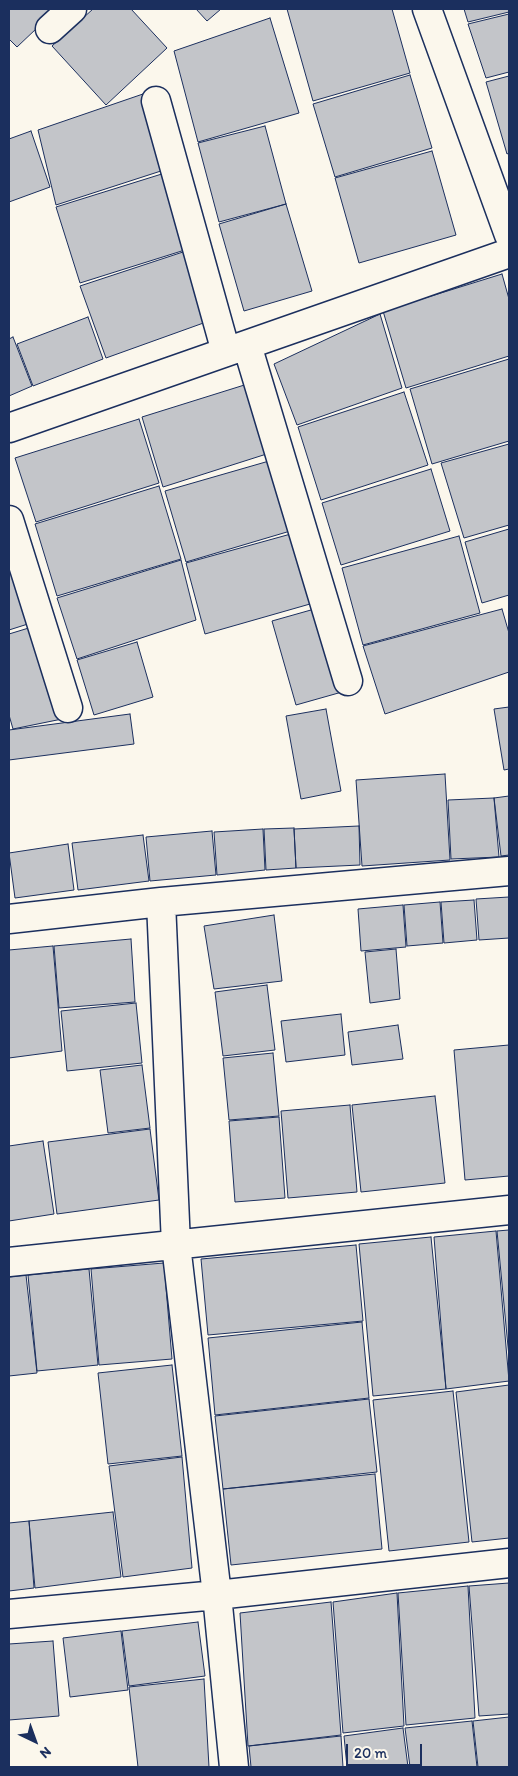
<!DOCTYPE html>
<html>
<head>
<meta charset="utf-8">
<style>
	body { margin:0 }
	#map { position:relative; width:518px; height:1776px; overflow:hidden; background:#fbf7ec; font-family:Itim,sans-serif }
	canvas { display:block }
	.frame { position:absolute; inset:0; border:10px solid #1b2f5e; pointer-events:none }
	.north { position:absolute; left:10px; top:1716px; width:50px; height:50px; -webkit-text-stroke:4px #fbf7ec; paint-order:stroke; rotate:138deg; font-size:14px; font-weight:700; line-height:20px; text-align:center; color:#1b2f5e }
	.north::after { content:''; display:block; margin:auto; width:18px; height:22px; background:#1b2f5e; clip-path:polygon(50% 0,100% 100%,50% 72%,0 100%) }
	.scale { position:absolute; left:346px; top:1744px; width:76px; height:22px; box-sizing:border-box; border:2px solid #1b2f5e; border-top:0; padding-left:6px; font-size:15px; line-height:18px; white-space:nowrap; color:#1b2f5e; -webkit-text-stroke:4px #fbf7ec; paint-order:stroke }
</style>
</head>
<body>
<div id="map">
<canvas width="518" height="1776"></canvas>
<div class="frame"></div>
<div class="north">N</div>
<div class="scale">20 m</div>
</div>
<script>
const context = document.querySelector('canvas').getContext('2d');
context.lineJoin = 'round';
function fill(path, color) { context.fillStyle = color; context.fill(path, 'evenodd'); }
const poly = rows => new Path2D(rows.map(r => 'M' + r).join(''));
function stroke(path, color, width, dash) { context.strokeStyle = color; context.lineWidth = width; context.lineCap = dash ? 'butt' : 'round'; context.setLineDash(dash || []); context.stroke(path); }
const building = poly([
	[9,9,57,9,17,47,9,39,9,9],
	[93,9,131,9,167,48,106,105,52,46,93,9],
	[196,9,221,9,207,21,196,9],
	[287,9,392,9,410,73,313,101,287,9],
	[464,9,509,9,509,12,468,22,464,9],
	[509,14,509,72,486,78,468,24,509,14],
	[270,18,299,113,198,142,174,51,270,18],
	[410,75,432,148,335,177,313,104,410,75],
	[509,76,509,153,507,154,486,82,509,76],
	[143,94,164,170,56,205,38,130,143,94],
	[265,126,286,204,219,222,198,143,265,126],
	[31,131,50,187,9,202,9,139,31,131],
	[432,151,456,235,359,263,335,178,432,151],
	[165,173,188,249,80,283,56,207,165,173],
	[286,204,312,291,244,311,219,224,286,204],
	[189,250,209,321,106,358,80,286,189,250],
	[502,274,509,299,509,356,406,388,383,311,502,274],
	[380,314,402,388,297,425,274,364,380,314],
	[88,317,103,359,33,386,17,344,88,317],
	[13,337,32,386,9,396,9,339,13,337],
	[509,359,509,441,432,464,410,389,509,359],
	[254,382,276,451,163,487,142,417,254,382],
	[404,392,428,465,321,500,298,427,404,392],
	[139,419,159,483,36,522,15,458,139,419],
	[509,444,509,525,464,538,441,463,509,444],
	[276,459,297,529,186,562,165,491,276,459],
	[431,469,450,531,341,565,322,503,431,469],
	[159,486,181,559,57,596,35,524,159,486],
	[509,529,509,595,482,603,465,542,509,529],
	[298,532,317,602,205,634,186,563,298,532],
	[459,536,480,613,363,645,342,568,459,536],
	[9,558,31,623,9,630,9,558],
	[181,560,196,620,77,659,57,598,181,560],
	[318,608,342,692,296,705,272,621,318,608],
	[502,609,509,633,509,672,385,714,363,646,502,609],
	[32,627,62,719,13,729,9,715,9,634,32,627],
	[137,642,153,697,94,715,77,660,137,642],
	[509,707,509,769,504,770,494,709,509,707],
	[326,709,341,791,301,799,286,716,326,709],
	[130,714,134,744,9,760,9,730,130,714],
	[445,774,450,860,362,866,356,780,445,774],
	[509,796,509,855,501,856,494,798,509,796],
	[494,798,499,857,451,859,448,800,494,798],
	[359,826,360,865,296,868,294,829,359,826],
	[294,828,296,868,266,870,264,829,294,828],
	[263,829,265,870,217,875,214,832,263,829],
	[212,831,216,875,150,881,146,837,212,831],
	[143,835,149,881,78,890,72,843,143,835],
	[68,844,74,890,15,898,9,853,68,844],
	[509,897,509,938,479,940,476,899,509,897],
	[474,900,477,940,444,943,441,902,474,900],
	[440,902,443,943,407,946,404,905,440,902],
	[403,905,406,947,361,951,358,909,403,905],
	[274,915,282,981,214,989,204,926,274,915],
	[131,939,135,1002,59,1008,54,946,131,939],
	[53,946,62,1051,9,1058,9,950,53,946],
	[396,949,400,999,370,1003,365,952,396,949],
	[267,985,275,1050,223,1056,215,992,267,985],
	[136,1003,142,1063,67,1071,61,1011,136,1003],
	[341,1014,345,1055,286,1062,281,1021,341,1014],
	[398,1025,403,1059,352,1065,348,1032,398,1025],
	[509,1045,509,1176,465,1180,454,1050,509,1045],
	[273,1053,279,1116,229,1120,223,1058,273,1053],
	[142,1065,150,1128,108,1133,100,1070,142,1065],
	[435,1096,445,1183,361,1192,352,1105,435,1096],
	[350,1105,357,1192,288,1198,281,1111,350,1105],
	[279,1117,285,1198,235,1202,229,1121,279,1117],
	[150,1129,159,1200,57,1214,48,1142,150,1129],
	[43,1141,54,1214,9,1221,9,1146,43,1141],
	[509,1230,509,1357,497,1231,509,1230],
	[496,1231,509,1381,446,1389,434,1237,496,1231],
	[431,1237,446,1389,373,1396,359,1244,431,1237],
	[356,1245,363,1321,208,1335,201,1259,356,1245],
	[164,1263,172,1359,99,1365,91,1269,164,1263],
	[89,1269,98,1365,37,1371,28,1275,89,1269],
	[26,1275,37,1373,9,1376,9,1277,26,1275],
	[362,1322,369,1398,215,1415,208,1338,362,1322],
	[172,1365,182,1456,108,1464,98,1373,172,1365],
	[509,1385,509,1538,472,1542,456,1392,509,1385],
	[453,1391,469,1542,389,1551,373,1400,453,1391],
	[369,1399,377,1472,223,1489,215,1416,369,1399],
	[182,1457,192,1568,123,1577,109,1466,182,1457],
	[375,1474,382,1549,231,1565,223,1489,375,1474],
	[113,1512,121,1577,35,1588,29,1521,113,1512],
	[29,1521,34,1588,9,1591,9,1523,29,1521],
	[509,1583,509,1714,479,1716,469,1586,509,1583],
	[468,1586,475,1718,406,1725,398,1593,468,1586],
	[397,1593,404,1726,343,1733,333,1602,397,1593],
	[331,1602,341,1735,248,1746,240,1613,331,1602],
	[198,1622,205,1676,129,1686,122,1631,198,1622],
	[121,1631,128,1690,70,1697,63,1638,121,1631],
	[53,1641,59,1716,9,1720,9,1644,53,1641],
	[204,1679,209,1767,138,1767,129,1687,204,1679],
	[509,1717,509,1767,478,1767,473,1721,509,1717],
	[472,1721,477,1767,410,1767,405,1728,472,1721],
	[403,1728,408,1767,347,1767,344,1736,403,1728],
	[341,1736,343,1767,251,1767,249,1746,341,1736]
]);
fill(building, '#c3c5c9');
stroke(building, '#1b2f5e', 1);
const minor = poly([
	[427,9,509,235],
	[50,29,72,9],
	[156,101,226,352],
	[247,345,348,681],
	[9,428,509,253],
	[9,520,68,708],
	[161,902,176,1245,217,1595,234,1767],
	[9,919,161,902,509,871],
	[9,1262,509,1210],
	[9,1614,217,1595,509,1563]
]);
stroke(minor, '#1b2f5e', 31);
stroke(minor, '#fbf7ec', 28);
</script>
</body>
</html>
